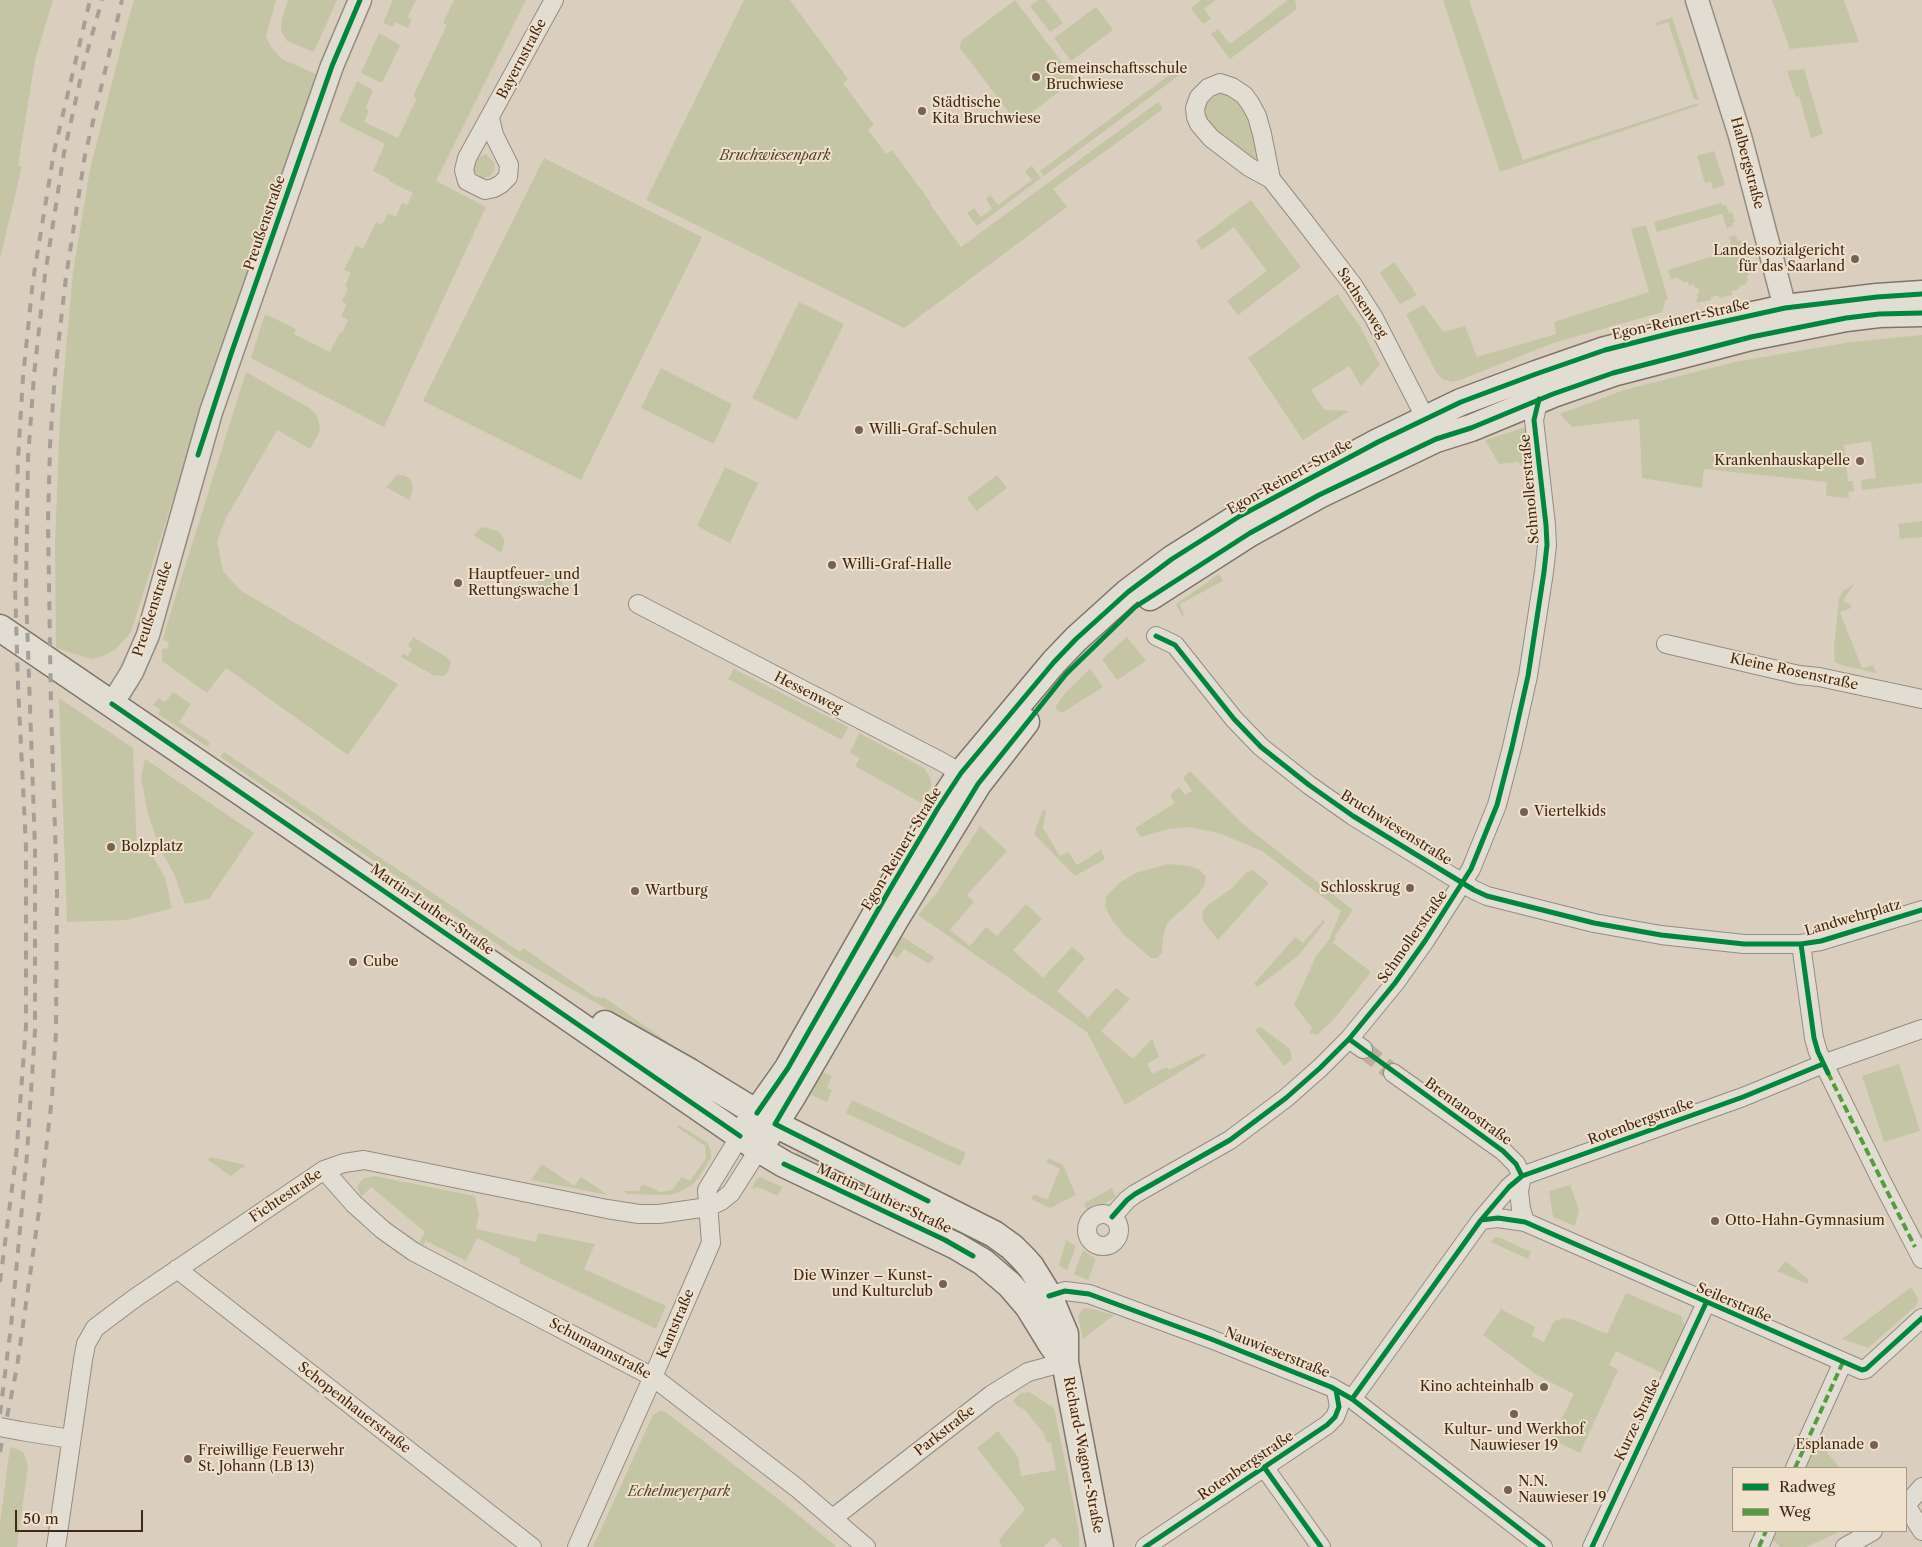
<!DOCTYPE html>
<html>
<head>
<meta charset="utf-8">
<style>
	body { margin:0 }
	#map { position:relative; width:1922px; height:1547px; overflow:hidden; background:#dacfbe; font-family:"Libre Caslon Text",serif }
	canvas { display:block }
	.legend { position:absolute; left:1732px; top:1467px; width:175px; height:65px; box-sizing:border-box; background:#efe1cc; border:1px solid #aa9783; margin:0; padding:6px 9px; list-style:none; font-size:15px; color:#422716 }
	.legend li { display:flex; align-items:center; gap:10px; height:25px }
	.legend b { width:25px; border:1px solid #aa9783 }
	.scale { position:absolute; left:15px; top:1510px; width:128px; height:22px; box-sizing:border-box; border:2px solid #422716; border-top:0; padding-left:6px; font-size:15px; line-height:18px; white-space:nowrap; color:#422716; -webkit-text-stroke:4px #efe1cc; paint-order:stroke }
</style>
</head>
<body>
<div id="map">
<canvas width="1922" height="1547"></canvas>
<ul class="legend">
<li><b style="height:6px;background:#00873e"></b>Radweg</li>
<li><b style="height:6px;background:#549c3d"></b>Weg</li>
</ul>
<div class="scale">50 m</div>
</div>
<script>
const context = document.querySelector('canvas').getContext('2d');
context.lineJoin = 'round';
function fill(path, color) { context.fillStyle = color; context.fill(path, 'evenodd'); }
const poly = rows => new Path2D(rows.map(r => 'M' + r).join(''));
function stroke(path, color, width, dash) { context.strokeStyle = color; context.lineWidth = width; context.lineCap = dash ? 'butt' : 'round'; context.setLineDash(dash || []); context.stroke(path); }
function write(font, color, halo, rows, align = 'center') {
  context.font = font + ' "Libre Caslon Text",serif'; context.lineWidth = 4; context.setLineDash([]); context.textBaseline = 'middle'; context.strokeStyle = halo; context.fillStyle = color; for (const [text, x, y, turn = 0] of rows) {
    context.save(); context.translate(x, y); context.rotate((+turn || 0) * Math.PI / 180); context.textAlign = isNaN(turn) ? turn : align; if (halo) context.strokeText(text, 0, 0); context.fillText(text, 0, 0); context.restore();
  }
}
fill(poly([
	[0,0,53,0,35,60,18,166,22,166,0,259],
	[134,0,276,0,266,36,271,47,282,59,318,75,200,413,131,632,116,649,103,656,91,659,56,648,55,542,60,417,73,272,90,169,128,20],
	[288,0,337,0,314,52,287,41,281,31,282,19],
	[393,0,416,0,408,17,412,19,408,28,395,22,393,27,383,23],
	[454,0,526,0,436,181,486,207,384,427,251,358,265,314,296,329,294,334,330,352,340,332,342,333,348,320,341,316,347,304,342,302,348,288,345,286,351,273,344,270,356,245,363,249,376,222,382,225,388,213,396,217,402,203,407,205,413,193,389,181,389,179,373,171,385,144,339,121,357,81,373,90,366,108,369,110,364,122,398,138,417,98,413,96,447,25,443,23],
	[744,0,790,0,848,79,843,83,874,125,868,130,886,154,892,150,931,203,930,204,961,247,1158,102,1163,109,1053,189,1067,207,904,328,646,200],
	[1015,0,1075,80,1017,123,960,48,961,41],
	[1038,0,1046,0,1063,23,1050,32,1030,6],
	[1201,0,1216,0,1204,9,1211,19,1203,24,1191,8],
	[1288,0,1295,0,1297,9,1230,59,1211,34,1218,29,1230,44],
	[1443,0,1469,0,1523,160,1695,104,1700,105,1500,172],
	[1772,0,1844,0,1859,42,1790,49],
	[1096,7,1113,30,1071,61,1054,38],
	[1672,17,1699,100,1694,99,1668,22,1656,26,1655,23],
	[379,33,400,45,382,83,361,73],
	[1165,62,1173,62,1185,71,1044,176,1040,171,1172,73],
	[1804,69,1823,134,1811,138,1799,96,1796,97,1787,71],
	[1222,92,1235,96,1244,106,1252,125,1260,162,1255,163,1216,133,1208,123,1204,109,1207,102],
	[1714,151,1725,185,1713,189,1711,182,1705,183,1697,156],
	[486,154,495,163,494,171,489,177,483,178,473,171,474,164,478,158],
	[544,158,702,237,581,480,423,401],
	[1032,166,1041,178,977,226,967,213,974,208,981,217,992,209,986,199,990,195,998,205,1032,180,1025,171],
	[1251,200,1301,267,1238,315,1227,301,1267,271,1234,227,1202,250,1196,241],
	[1721,203,1722,205,1726,205,1729,213,1732,212,1735,222,1732,223,1733,226,1727,228,1722,214,1657,232,1654,222],
	[1646,225,1668,299,1665,300,1664,308,1662,309,1663,312,1556,342,1460,380,1453,382,1442,379,1436,372,1406,314,1424,305,1443,332,1465,326,1477,357,1556,334,1554,322,1649,292,1631,229],
	[1735,235,1738,241,1741,240,1751,271,1748,272,1749,275,1747,276,1748,281,1746,282,1746,284,1739,286,1739,289,1732,291,1732,295,1719,298,1718,295,1711,297,1711,300,1697,303,1696,299,1698,298,1697,294,1699,293,1698,287,1695,288,1694,284,1689,286,1688,281,1683,283,1682,279,1679,280,1678,277,1671,279,1668,270,1733,250,1729,237],
	[1394,262,1417,295,1400,304,1380,273],
	[1337,294,1360,326,1380,365,1361,386,1349,366,1311,390,1324,410,1349,411,1303,440,1248,358],
	[799,302,844,324,797,420,752,398],
	[1922,335,1922,483,1862,490,1861,480,1876,478,1871,441,1844,445,1848,481,1853,481,1854,491,1848,492,1849,498,1826,496,1827,482,1704,469,1702,488,1642,478,1639,419,1572,427,1560,414,1624,390,1735,362,1851,342],
	[661,368,732,404,714,444,641,408],
	[246,372,311,409,316,414,320,426,319,433,310,449,277,430,226,518,217,541,223,571,240,590,398,684,348,755,226,668,207,693,162,661,162,648,167,649,169,642,163,640,167,624],
	[1526,427,1529,471,1523,468,1518,462,1499,464,1485,440],
	[725,467,758,483,730,543,697,526],
	[397,475,403,475,410,479,413,486,412,493,409,500,386,487],
	[997,475,1007,488,977,511,967,498],
	[1922,521,1922,537,1900,539,1898,524],
	[485,527,499,532,504,539,504,544,501,553,473,535,480,529],
	'538 584a12 12 0 1 1 24 0a12 12 0 1 1-24 0Z',
	[1219,574,1223,581,1180,604,1184,615,1182,616,1176,604],
	[1854,584,1843,601,1852,606,1851,608,1840,612,1862,668,1873,665,1876,673,1841,665,1835,662,1834,647,1839,599,1842,592],
	[413,637,448,658,451,662,448,672,444,676,433,675,401,657,403,653,408,656,412,649,408,646],
	[1127,637,1146,661,1117,680,1102,659],
	[734,669,848,727,842,740,728,679],
	[1090,669,1103,687,1062,713,1055,708,1066,692],
	[173,692,191,704,179,722,208,741,210,744,208,746,206,746,158,714,160,710,153,705,158,698,165,702],
	[59,698,133,748,137,852,151,853,165,878,172,908,127,920,67,922],
	[859,733,924,768,931,779,931,786,921,803,855,766,860,758,850,753],
	[224,752,520,952,523,948,595,997,605,998,668,1042,666,1043,516,957,222,758,221,755],
	[145,759,254,833,209,899,185,904,174,874,159,847,148,814,141,778],
	[1190,771,1243,824,1353,910,1334,937,1336,938,1333,943,1371,972,1334,1019,1317,1035,1309,1033,1312,1028,1294,1005,1316,956,1329,940,1341,911,1262,851,1219,833,1188,827,1168,829,1141,837,1135,828,1175,803,1170,795,1179,787,1185,795,1192,791,1183,778],
	[1043,810,1046,811,1043,828,1060,856,1068,852,1077,865,1101,850,1105,859,1075,876,1034,834],
	[980,826,1007,851,967,895,974,902,950,930,970,946,986,927,997,936,1026,904,1042,919,1013,950,1043,978,1072,947,1085,958,1057,991,1088,1018,1116,988,1130,999,1101,1031,1133,1059,1152,1039,1159,1057,1147,1064,1152,1074,1167,1067,1169,1070,1204,1053,1206,1056,1125,1105,1087,1032,918,915,936,894],
	[1168,864,1190,866,1200,870,1206,877,1205,884,1198,895,1167,923,1163,938,1162,953,1157,958,1151,958,1124,935,1112,920,1105,906,1106,896,1119,883,1136,873],
	[1252,870,1269,883,1218,940,1205,924,1202,917,1203,911,1208,905,1231,889,1246,873],
	[1323,920,1325,922,1299,955,1258,987,1254,984,1295,937,1303,943],
	[901,936,934,957,930,964,904,949,898,958,889,953],
	[1260,1027,1290,1049,1292,1059,1284,1066,1255,1030],
	[1899,1064,1920,1131,1884,1142,1862,1076],
	[820,1071,832,1076,827,1088,832,1090,827,1102,811,1095,810,1093],
	[852,1100,966,1153,960,1166,846,1113],
	[679,1125,708,1143,711,1151,711,1158,699,1177,692,1185,677,1193,668,1195,628,1194,624,1191,639,1191,641,1186,645,1185,660,1192,672,1190,682,1177,690,1181,706,1158,705,1146,677,1127],
	[796,1152,903,1202,923,1208,1011,1259,1037,1295,1001,1258,793,1157],
	[210,1157,246,1165,231,1176,208,1160],
	[1048,1158,1063,1165,1076,1195,1050,1208,1031,1199,1034,1194,1047,1200,1060,1169,1046,1162],
	[542,1164,574,1186,581,1177,608,1195,531,1180],
	[375,1176,475,1196,479,1214,476,1229,536,1242,538,1233,595,1244,584,1269,666,1306,656,1329,519,1263,520,1259,477,1238,466,1261,426,1241,423,1246,419,1243,425,1232,371,1187,361,1197,357,1187,359,1183,365,1178],
	[760,1177,782,1187,778,1196,758,1187,752,1189,756,1179],
	[1570,1185,1579,1210,1575,1226,1553,1217,1549,1191],
	[1112,1188,1116,1197,1088,1213,1084,1203],
	[1498,1237,1531,1252,1528,1259,1491,1242,1494,1238],
	[1066,1240,1076,1246,1067,1270,1059,1266],
	[1083,1250,1096,1259,1088,1280,1074,1274],
	[1786,1261,1809,1280,1807,1284,1777,1271],
	[1911,1287,1918,1299,1916,1306,1868,1348,1842,1339],
	[1626,1293,1681,1316,1685,1326,1662,1373,1616,1351,1609,1365,1618,1370,1580,1453,1551,1439,1574,1394,1537,1375,1483,1335,1501,1309,1535,1327,1532,1336,1544,1342,1554,1321,1564,1318,1574,1320,1607,1334],
	[1085,1308,1093,1309,1114,1315,1083,1339,1078,1318,1080,1312],
	[1029,1392,1054,1408,1074,1505,1079,1533,1079,1547,1063,1547,1054,1537,1043,1547,1002,1547,1000,1544,999,1540,1025,1509,977,1448,998,1431,1018,1457,1021,1476,1056,1470,1051,1443,1047,1443,1044,1434,1025,1410,1017,1406,1013,1400,1021,1393],
	[661,1410,667,1413,782,1502,837,1547,593,1547,653,1415],
	[1816,1438,1828,1454,1840,1468,1803,1468],
	[10,1447,18,1449,24,1453,28,1466,17,1547,0,1547,0,1524],
	[1775,1531,1841,1531,1806,1547,1781,1547,1771,1539]
]), '#c3c5a5');
stroke(poly([
	[1363,1049,1393,1073]
]), '#bcad9c', 18, [18, 9]);
const minor = poly([
	[490,118,494,135,509,165,508,177,501,184,494,188,485,190,467,181,464,170,467,158,554,0],
	[1271,179,1262,134,1257,116,1250,103,1244,95,1232,87,1220,83,1208,88,1199,97,1195,108,1196,117,1199,124,1211,138,1249,167,1271,179,1304,221,1353,285,1374,318,1431,429],
	[638,604,942,762,969,778],
	[1156,636,1175,645,1234,719,1261,747,1309,785,1353,816,1474,890,1487,896,1594,923,1661,935,1744,944,1801,944,1821,941,1922,910],
	[1666,644,1799,675,1819,677,1922,699],
	[1801,944,1814,1038,1818,1052,1881,1180,1922,1259],
	[1349,1039,1363,1049],
	[1393,1073,1503,1151,1516,1164,1522,1176],
	[324,1170,354,1204,383,1230,414,1252,653,1377,797,1488,866,1547],
	[1522,1176,1519,1191,1521,1209,1525,1222],
	'1087 1230a16 16 0 1 1 32 0a16 16 0 1 1-32 0Z',
	[1112,1217,1127,1200,1135,1194,1230,1140,1286,1098,1320,1068,1349,1039,1395,983,1425,941,1471,869,1497,805,1512,747,1528,676,1544,572,1547,545,1546,525,1534,420,1539,399],
	[1481,1220,1498,1218,1525,1222,1862,1370,1866,1369,1922,1318],
	[177,1269,532,1547],
	[1049,1296,1065,1291,1089,1294,1211,1339,1331,1387,1352,1399,1543,1547],
	[1352,1399,1481,1220,1509,1187,1522,1176,1743,1097,1823,1064,1922,1029],
	[21,1431,71,1439],
	[1264,1467,1321,1547],
	[1795,1468,1843,1362],
	[1906,1505,1922,1531],
	[1906,1505,1922,1487],
	[833,1518,991,1395,1028,1372,1065,1362],
	[56,1547,83,1360,86,1344,95,1328,135,1298,324,1170,344,1163,364,1160,607,1209,639,1214,659,1214,708,1207,721,1201,731,1193,759,1149],
	[577,1547,659,1363,711,1243,707,1190,740,1136],
	[1145,1547,1327,1425,1335,1417,1339,1407,1336,1390],
	[1592,1547,1706,1303],
	[1759,1547,1766,1531],
	[1845,1547,1873,1531]
]);
const tertiary = poly([
	[1697,0,1740,136,1785,308],
	[112,704,132,672,148,635,211,412,332,66,360,0]
]);
const secondary = poly([
	[1150,597,1250,533,1319,495,1436,439,1471,428,1553,394,1613,373,1751,337,1846,318,1879,314,1922,313],
	[0,628,285,822,759,1149,784,1164,956,1246,983,1262,1010,1285,1028,1306,1052,1345,1065,1362],
	[605,1024,690,1072,775,1124,994,1234,1012,1247,1023,1258,1031,1267,1049,1296,1065,1334,1065,1362,1100,1547],
	[740,1136,788,1068,890,889,938,808,961,773,1054,662,1076,639,1128,592,1172,559,1240,516,1378,442,1461,402,1536,374,1605,350,1676,332,1785,308,1877,297,1922,294],
	[759,1149,792,1097,895,920,978,784,1026,722]
]);
stroke(minor, '#958b7f', 20);
stroke(tertiary, '#958b7f', 25);
stroke(secondary, '#7f7469', 29);
stroke(minor, '#e2ddd3', 18);
stroke(tertiary, '#e2ddd3', 22);
stroke(secondary, '#e2ddd3', 26);
stroke(poly([
	[0,1282,16,1157,26,1026,26,847,18,686,15,586,18,459,23,377,33,280,54,152,90,0],
	[0,1414,11,1326,27,1154,35,1030,35,849,26,592,28,458,34,375,45,275,64,153,84,63,102,0],
	[0,1452,17,1367,39,1211,52,1097,56,1033,57,891,51,707,48,523,50,446,55,373,66,277,85,155,122,0]
]), '#a69f97', 4, [9, 9]);
const minorBridge = poly([
	[0,1427,21,1431]
]);
stroke(minorBridge, '#958b7f', 20, []);
stroke(minorBridge, '#e2ddd3', 18);
stroke(poly([
	[1828,1073,1915,1247],
	[1795,1468,1843,1362],
	[1759,1547,1766,1531]
]), '#549c3d', 4, [8, 4]);
stroke(poly([
	[198,455,231,354,332,66,360,0],
	[1156,636,1175,645,1234,719,1261,747,1309,785,1353,816,1474,890,1487,896,1594,923,1661,935,1744,944,1801,944,1821,941,1922,910],
	[112,704,740,1136],
	[1801,944,1814,1038,1818,1052,1828,1073],
	[1349,1039,1503,1151,1516,1164,1522,1176],
	[757,1113,788,1068,890,889,938,808,961,773,1054,662,1076,639,1128,592,1172,559,1240,516,1378,442,1461,402,1536,374,1605,350,1676,332,1785,308,1877,297,1922,294],
	[784,1164,945,1240,973,1256],
	[928,1201,775,1124,895,920,978,784,1066,674,1135,607,1250,533,1319,495,1436,439,1471,428,1553,394,1613,373,1751,337,1846,318,1879,314,1922,313],
	[1112,1217,1127,1200,1135,1194,1230,1140,1286,1098,1320,1068,1349,1039,1395,983,1425,941,1471,869,1497,805,1512,747,1528,676,1544,572,1547,545,1546,525,1534,420,1539,399],
	[1481,1220,1498,1218,1525,1222,1862,1370,1866,1369,1922,1318],
	[1049,1296,1065,1291,1089,1294,1211,1339,1331,1387,1352,1399,1543,1547],
	[1352,1399,1481,1220,1509,1187,1522,1176,1743,1097,1823,1064],
	[1264,1467,1321,1547],
	[1145,1547,1327,1425,1335,1417,1339,1407,1336,1390],
	[1592,1547,1706,1303]
]), '#00873e', 5);
for (const [x, y, r, color] of [
	[1036,77,5,"#776251"],
	[922,111,5,"#776251"],
	[1855,259,5,"#776251"],
	[859,430,5,"#776251"],
	[1860,461,5,"#776251"],
	[832,565,5,"#776251"],
	[458,583,5,"#776251"],
	[1524,812,5,"#776251"],
	[111,847,5,"#776251"],
	[1410,888,5,"#776251"],
	[635,891,5,"#776251"],
	[353,962,5,"#776251"],
	[1715,1221,5,"#776251"],
	[943,1284,5,"#776251"],
	[1544,1387,5,"#776251"],
	[1514,1414,5,"#776251"],
	[1874,1445,5,"#776251"],
	[188,1459,5,"#776251"],
	[1508,1490,5,"#776251"]
]) { const dot = new Path2D(); dot.arc(x, y, r, 0, 2 * Math.PI); context.fillStyle = color; context.fill(dot); stroke(dot, '#efe1cc', 2); }
write('14px', '#422716', '#efe1cc', [
	["Bayernstraße",522,59,-62],
	["Halbergstraße",1747,163,75],
	["Preußenstraße",265,223,-71],
	["Sachsenweg",1362,303,57],
	["Egon-Reinert-Straße",1681,320,-13],
	["Egon-Reinert-Straße",1290,477,-29],
	["Schmollerstraße",1530,489,-95],
	["Preußenstraße",153,609,-72],
	["Kleine Rosenstraße",1794,672,12],
	["Hessenweg",808,693,27],
	["Bruchwiesenstraße",1396,828,32],
	["Egon-Reinert-Straße",902,849,-59],
	["Martin-Luther-Straße",432,910,35],
	["Landwehrplatz",1853,918,-16],
	["Schmollerstraße",1413,937,-55],
	["Brentanostraße",1468,1112,36],
	["Rotenbergstraße",1641,1122,-20],
	["Fichtestraße",286,1196,-34],
	["Martin-Luther-Straße",884,1199,25],
	["Seilerstraße",1734,1303,23],
	["Kantstraße",676,1324,-67],
	["Schumannstraße",600,1349,28],
	["Nauwieserstraße",1277,1353,22],
	["Schopenhauerstraße",354,1408,38],
	["Kurze Straße",1638,1420,-65],
	["Parkstraße",945,1431,-38],
	["Richard-Wagner-Straße",1083,1455,79],
	["Rotenbergstraße",1246,1466,-34]
]);
write('14px', '#422716', '#efe1cc', [
	["Gemeinschaftsschule",1046,69],
	["Bruchwiese",1046,85],
	["Städtische",932,103],
	["Kita Bruchwiese",932,119],
	["Landessozialgericht",1845,251,"right"],
	["für das Saarland",1845,267,"right"],
	["Willi-Graf-Schulen",869,430],
	["Krankenhauskapelle",1850,461,"right"],
	["Willi-Graf-Halle",842,565],
	["Hauptfeuer- und",468,575],
	["Rettungswache 1",468,591],
	["Viertelkids",1534,812],
	["Bolzplatz",121,847],
	["Schlosskrug",1400,888,"right"],
	["Wartburg",645,891],
	["Cube",363,962],
	["Otto-Hahn-Gymnasium",1725,1221],
	["Die Winzer – Kunst-",933,1276,"right"],
	["und Kulturclub",933,1292,"right"],
	["Kino achteinhalb",1534,1387,"right"],
	["Kultur- und Werkhof",1514,1430,"center"],
	["Nauwieser 19",1514,1446,"center"],
	["Esplanade",1864,1445,"right"],
	["Freiwillige Feuerwehr",198,1451],
	["St. Johann (LB 13)",198,1467],
	["N.N.",1518,1482],
	["Nauwieser 19",1518,1498]
], 'left');
write('italic 14px', '#58452e', '#efe1cc', [
	["Bruchwiesenpark",775,156],
	["Echelmeyerpark",679,1492]
]);
</script>
</body>
</html>
